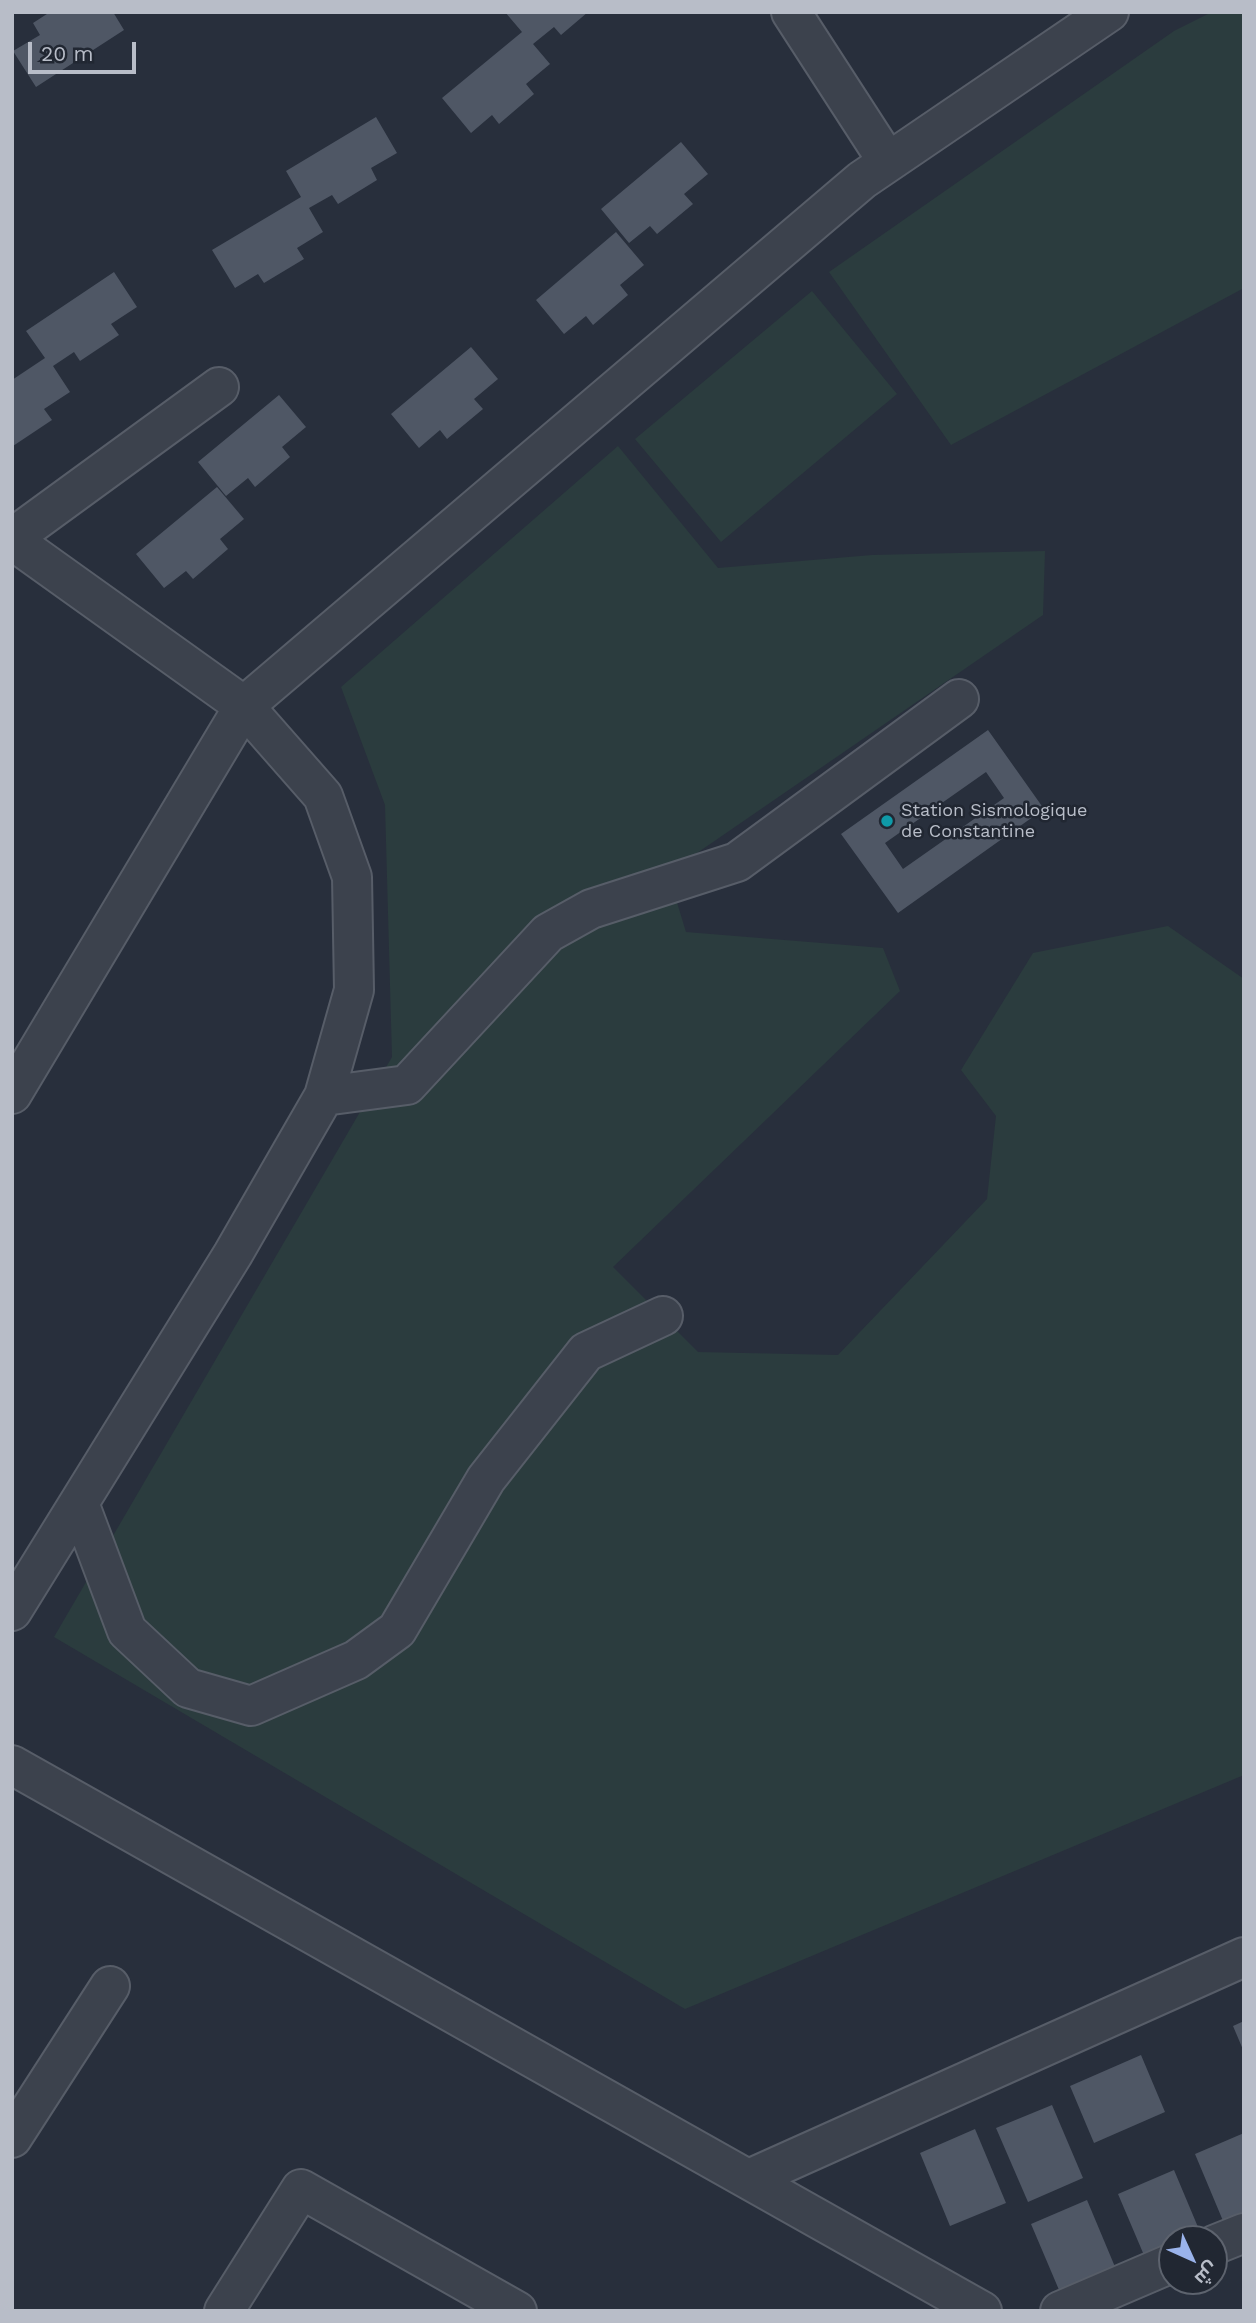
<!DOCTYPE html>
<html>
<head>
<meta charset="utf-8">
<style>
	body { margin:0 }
	#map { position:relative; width:1256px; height:2323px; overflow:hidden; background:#282f3c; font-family:"Work Sans",Cairo,sans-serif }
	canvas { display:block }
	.frame { position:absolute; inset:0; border:14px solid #b8bdc8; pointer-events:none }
	.north { position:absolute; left:1158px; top:2225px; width:70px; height:70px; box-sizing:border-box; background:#212732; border:2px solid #5d636e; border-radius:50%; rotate:135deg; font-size:19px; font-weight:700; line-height:28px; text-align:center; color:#b8bdc8 }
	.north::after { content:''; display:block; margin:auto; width:24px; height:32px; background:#9ab3eb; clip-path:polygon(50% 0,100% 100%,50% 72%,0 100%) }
	.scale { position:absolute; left:28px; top:42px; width:108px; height:32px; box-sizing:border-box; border:4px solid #b8bdc8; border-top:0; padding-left:9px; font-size:21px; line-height:24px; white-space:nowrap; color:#b8bdc8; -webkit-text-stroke:5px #212732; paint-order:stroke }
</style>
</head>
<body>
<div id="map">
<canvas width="1256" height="2323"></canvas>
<div class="frame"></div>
<div class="north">ش</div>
<div class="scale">20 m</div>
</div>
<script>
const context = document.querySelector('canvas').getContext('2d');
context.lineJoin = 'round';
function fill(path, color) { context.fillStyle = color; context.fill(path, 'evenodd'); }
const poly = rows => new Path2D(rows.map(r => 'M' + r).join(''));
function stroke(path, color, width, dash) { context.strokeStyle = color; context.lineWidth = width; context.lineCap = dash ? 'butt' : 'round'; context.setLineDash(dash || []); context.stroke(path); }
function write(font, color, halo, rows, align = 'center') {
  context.font = font + ' "Work Sans",sans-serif'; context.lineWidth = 5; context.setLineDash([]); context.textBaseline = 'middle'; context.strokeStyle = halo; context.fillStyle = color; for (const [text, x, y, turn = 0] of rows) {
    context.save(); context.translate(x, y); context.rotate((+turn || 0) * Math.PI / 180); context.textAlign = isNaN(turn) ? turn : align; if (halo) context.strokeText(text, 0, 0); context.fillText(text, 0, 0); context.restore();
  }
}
fill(poly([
	[1212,12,1244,12,1244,288,951,445,829,272,1174,31],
	[812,291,897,394,721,542,635,439],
	[618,446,718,568,872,555,1045,551,1043,615,668,873,686,932,883,948,900,991,613,1267,698,1352,838,1355,987,1199,996,1116,961,1070,1033,953,1168,926,1244,979,1244,1775,685,2009,54,1637,392,1057,385,805,341,687]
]), '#2b3c3e');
fill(poly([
	[50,12,113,12,124,30,36,87,13,51,40,35,33,23],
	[505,12,588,12,561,35,554,27,533,44,550,64,526,84,534,94,499,124,492,115,471,133,442,98,522,32],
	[376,117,397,153,371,168,377,180,338,204,332,195,309,208,323,232,297,248,304,259,264,283,258,274,235,288,212,250,301,197,286,171],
	[681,142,708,174,684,194,693,204,657,234,650,226,629,243,601,209],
	[616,232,644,265,620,285,628,295,593,325,586,316,564,334,536,300],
	[114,272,137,307,111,324,119,335,80,361,74,352,53,366,70,392,44,409,52,420,13,446,12,380,45,358,26,331],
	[471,347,498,379,474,399,483,409,447,439,440,430,419,448,391,414],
	[279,395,306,427,282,447,290,457,255,487,248,478,226,496,198,462],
	[217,487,244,519,220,539,228,549,193,579,186,571,164,588,136,554],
	[988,730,1044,809,898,913,841,834],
	[986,772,1004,798,903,869,885,843],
	[1244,2021,1244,2052,1233,2026],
	[1141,2055,1165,2112,1094,2143,1070,2086],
	[1052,2105,1083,2178,1028,2202,996,2128],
	[975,2129,1006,2203,950,2226,920,2153],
	[1244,2133,1244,2220,1226,2228,1195,2154],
	[1174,2170,1203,2239,1172,2239,1172,2257,1149,2267,1118,2194],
	[1087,2200,1118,2274,1062,2297,1031,2224]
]), '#4f5765');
const minor = poly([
	[791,12,888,162],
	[12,538,219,387],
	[12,540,244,706,323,796,352,877,354,990,324,1096,233,1254,12,1611],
	[12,1094,244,706,862,180,1109,12],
	[324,1096,407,1085,548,933,591,909,737,862,959,699],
	[79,1503,127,1631,188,1688,251,1706,356,1660,397,1630,486,1479,586,1352,663,1316],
	[12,1765,982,2311],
	[12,2138,110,1986],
	[749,2179,1244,1957],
	[1214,2245,1244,2233],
	[224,2311,301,2189,517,2311],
	[1060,2311,1172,2263]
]);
stroke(minor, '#575d68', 42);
stroke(minor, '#3c424d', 38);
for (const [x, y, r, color] of [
	[887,821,7,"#0f9aa8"]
]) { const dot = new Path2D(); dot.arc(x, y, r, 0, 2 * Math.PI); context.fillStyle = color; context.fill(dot); stroke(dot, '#212732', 2.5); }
write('18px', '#b8bdc8', '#212732', [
	["Station Sismologique",901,811],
	["de Constantine",901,832]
], 'left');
</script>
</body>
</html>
